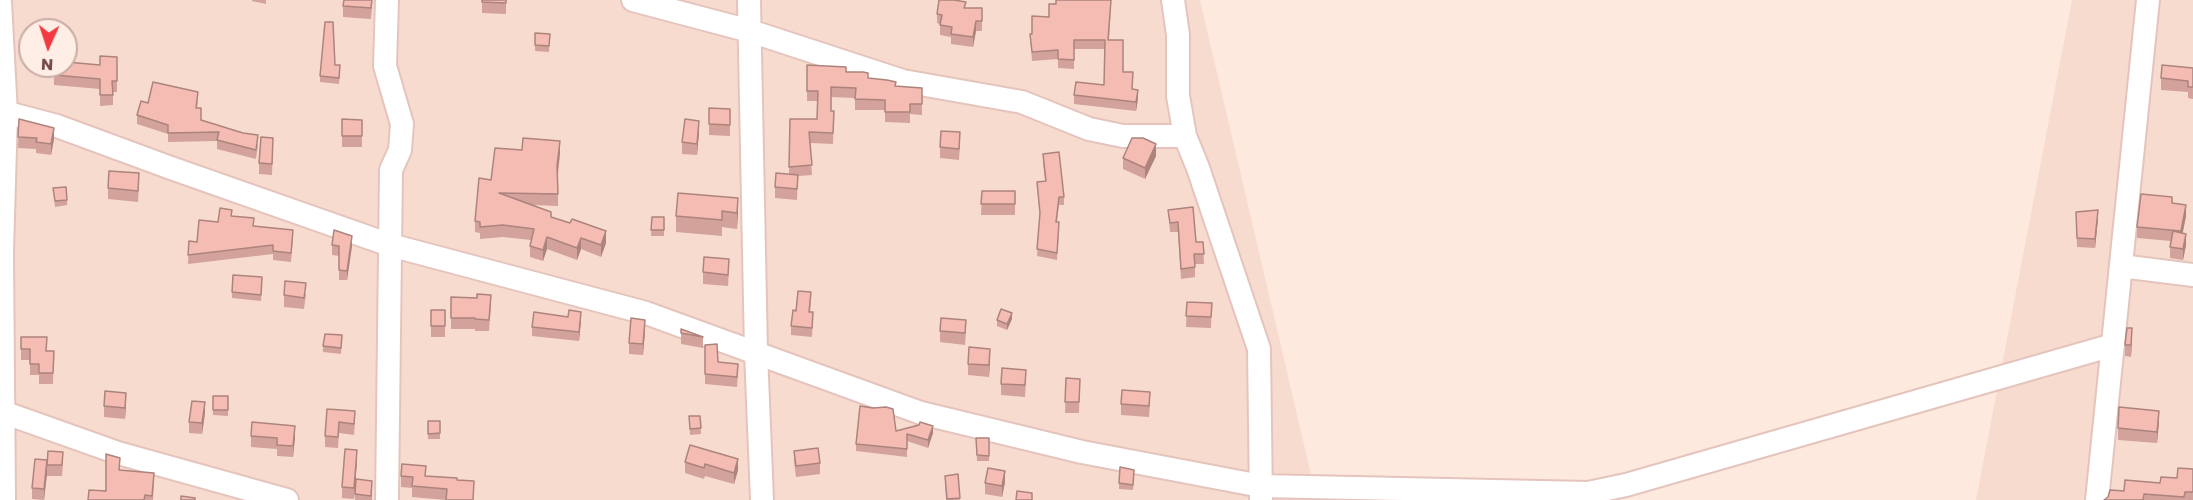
<!DOCTYPE html>
<html>
<head>
<meta charset="utf-8">
<style>
	body { margin:0 }
	#map { position:relative; width:2193px; height:500px; overflow:hidden; background:#fee9de; font-family:Poppins,sans-serif }
	canvas { display:block }
	.north { position:absolute; left:18px; top:18px; width:60px; height:60px; box-sizing:border-box; background:#ffeee5; border:2px solid #c8aca5; border-radius:50%; rotate:183deg; font-size:16px; font-weight:700; line-height:24px; text-align:center; color:#754945 }
	.north::after { content:''; display:block; margin:auto; width:21px; height:27px; background:#f23940; clip-path:polygon(50% 0,100% 100%,50% 72%,0 100%) }
</style>
</head>
<body>
<div id="map">
<canvas width="2193" height="500"></canvas>
<div class="north">N</div>
</div>
<script>
const context = document.querySelector('canvas').getContext('2d');
context.lineJoin = 'round';
function fill(path, color) { context.fillStyle = color; context.fill(path, 'evenodd'); }
const poly = rows => new Path2D(rows.map(r => 'M' + r).join(''));
function stroke(path, color, width, dash) { context.strokeStyle = color; context.lineWidth = width; context.lineCap = dash ? 'butt' : 'round'; context.setLineDash(dash || []); context.stroke(path); }
fill(poly([
	[0,0,1200,0,1317,500,0,500],
	[30,30,66,30,66,66,30,66],
	[2072,0,2193,0,2193,500,1976,500]
]), '#f8dbcf');
const minor = poly([
	[633,0,750,31,903,81,1022,102,1089,129,1123,136,1185,136],
	[749,0,756,352,762,500],
	[1173,0,1178,35,1178,96,1185,136,1198,168,1259,349,1261,500],
	[0,2,6,113,2,252,4,500],
	[0,111,57,126,171,168,390,245,646,313,921,413,1082,452,1261,486,1588,493,1626,485,2113,345],
	[2121,266,2193,275],
	[0,411,118,453,287,500],
	[387,500,391,170,400,150,402,124,385,66,387,0],
	[2097,500,2148,0]
]);
stroke(minor, '#e4c4bc', 26);
stroke(minor, '#fff', 22);
fill(poly([
	[252,0,266,0,266,4,252,1],
	[482,0,506,0,506,14,482,13],
	[343,6,372,7,371,19,343,17],
	[1111,6,1109,40,1123,72,1138,99,1136,111,1074,104,1074,95,1104,85,1105,49,1074,49,1074,69,1058,68,1058,59,1032,61,1030,34],
	[966,8,982,8,982,31,976,31,973,47,951,44,951,37,940,35,940,24,937,23,937,14],
	[535,33,550,34,549,52,535,51],
	[117,57,117,92,113,92,113,105,100,106,100,89,54,85,54,75,100,65],
	[335,65,340,71,339,84,320,82,320,76],
	[807,65,868,78,896,86,922,88,922,115,910,114,910,123,885,122,885,110,855,110,855,98,831,97,831,111,834,111,833,144,810,143,812,175,798,176,797,200,775,198,775,187,789,174,790,119,817,119,818,101,807,101],
	[2193,68,2193,99,2188,98,2188,92,2161,90,2161,78],
	[198,101,197,108,201,120,258,145,256,159,217,149,217,141,168,142,168,134,137,124,137,115,148,103],
	[709,108,730,109,730,136,709,135],
	[19,119,54,139,51,155,36,153,36,149,18,148],
	[342,119,362,120,362,147,342,147],
	[699,132,697,155,682,154,682,142],
	[960,144,959,160,940,158,940,147],
	[273,149,272,175,259,174,259,163],
	[522,150,560,153,558,175,558,206,533,205,551,217,606,243,601,257,581,249,577,260,547,249,543,261,530,257,530,246,531,240,503,237,480,239,480,233,475,232,475,221,491,180],
	[1043,154,1064,197,1064,205,1059,205,1057,222,1059,230,1057,260,1037,256,1040,217,1037,182,1045,181,1043,162],
	[1156,156,1145,179,1123,169,1123,158],
	[139,184,138,202,108,199,108,188],
	[53,188,67,200,67,205,55,207],
	[982,191,1015,191,1015,215,981,215],
	[738,198,737,229,722,227,722,236,676,232,676,216],
	[2172,203,2186,216,2182,233,2186,245,2183,260,2170,258,2170,247,2171,241,2137,238,2137,227],
	[1168,210,1196,242,1203,242,1204,264,1195,264,1195,277,1181,279,1178,232,1170,232],
	[2076,212,2098,219,2095,248,2077,247],
	[232,216,254,226,293,239,291,262,273,260,273,254,188,264,189,241,197,242,218,222],
	[652,217,664,217,664,236,651,236],
	[332,245,352,246,347,280,339,280,339,256,332,255],
	[729,270,728,286,703,284,703,272],
	[262,282,261,301,232,298,232,292],
	[306,294,304,309,284,307,284,295],
	[451,297,491,306,489,331,475,331,475,329,451,329],
	[811,301,810,312,813,321,812,337,791,335,791,326,796,311],
	[1187,302,1212,303,1211,328,1186,327],
	[431,310,445,310,445,337,431,337],
	[1012,319,1007,330,997,326,997,320],
	[581,320,579,341,532,336,532,327],
	[645,331,643,355,629,354,629,343],
	[940,331,966,331,965,345,940,342],
	[681,333,703,337,703,348,681,344],
	[21,337,47,351,54,351,53,384,39,384,39,375,30,375,30,360,21,360],
	[2132,339,2131,357,2125,356,2125,345],
	[342,341,341,354,323,352,323,346],
	[705,345,718,362,738,374,737,387,705,384],
	[990,360,989,377,968,375,968,364],
	[1066,378,1080,379,1079,413,1065,413],
	[1026,381,1025,397,1001,395,1001,384],
	[213,396,228,396,228,416,213,415],
	[1150,403,1149,417,1121,415,1121,404],
	[126,404,125,419,104,417,104,406],
	[327,409,355,422,354,435,339,433,338,448,325,447,325,436],
	[205,413,202,434,189,433,189,422],
	[689,416,700,416,701,434,690,435],
	[428,421,440,421,440,439,428,439],
	[2159,422,2157,443,2118,440,2118,428],
	[896,431,933,433,928,448,907,441,907,457,856,451,856,444],
	[251,436,295,437,293,457,277,456,277,449,251,447],
	[976,438,989,438,989,461,977,461],
	[690,445,738,470,734,484,705,476,704,479,685,473,685,462],
	[794,451,820,463,820,474,796,477,794,462],
	[35,459,63,463,62,476,47,476,47,474,44,500,32,499,32,488],
	[357,461,354,499,342,498,342,487],
	[2193,469,2193,500,2104,500,2177,478],
	[120,470,154,483,153,500,88,500,106,491],
	[958,474,960,500,946,500,945,476],
	[401,476,426,476,457,478,446,500,412,497,412,488,401,487],
	[1134,476,1133,490,1119,489,1119,483],
	[1005,482,1002,497,985,494,985,483],
	[372,492,372,500,355,500,355,494]
]), '#d3a29a');
fill(poly([
	[976,21,976,31,973,47,973,37],
	[1138,90,1138,99,1136,111,1136,102],
	[699,121,699,132,697,155,697,144],
	[54,128,54,139,51,155,51,144],
	[560,141,560,153,557,178,557,166],
	[1156,144,1156,156,1145,179,1145,168],
	[738,198,738,214,737,229,737,213],
	[2186,205,2186,216,2181,242,2181,231],
	[2098,210,2098,219,2095,248,2095,239],
	[606,231,606,243,601,257,601,245],
	[2186,234,2186,245,2183,260,2183,249],
	[352,236,352,246,347,280,347,271],
	[547,237,547,249,543,261,543,250],
	[581,238,581,249,577,260,577,248],
	[581,312,581,320,579,341,579,332],
	[1012,313,1012,319,1007,330,1007,324],
	[645,320,645,331,643,355,643,344],
	[2132,328,2132,339,2131,357,2131,345],
	[990,349,990,360,989,377,989,365],
	[126,393,126,404,125,419,125,408],
	[205,402,205,413,202,434,202,423],
	[2159,411,2159,422,2157,443,2157,432],
	[295,426,295,437,293,457,293,446],
	[933,426,933,433,928,448,928,440],
	[357,450,357,461,354,499,354,488],
	[738,459,738,470,734,484,734,473],
	[47,460,47,474,44,500,44,489],
	[1005,471,1005,482,1002,497,1002,486]
]), '#ac847d');
const building = poly([
	[344,0,372,0,371,8,343,6,344,0],
	[482,0,506,0,506,3,482,2,482,0],
	[939,0,954,0,966,2,964,8,982,8,982,21,976,21,973,37,951,34,952,27,940,25,942,15,937,14,939,0],
	[1056,0,1111,0,1108,40,1123,40,1123,72,1133,72,1132,89,1138,90,1136,102,1074,95,1076,82,1104,85,1105,40,1074,40,1074,60,1058,59,1058,50,1032,52,1030,34,1032,34,1032,16,1049,17,1049,4,1056,4,1056,0],
	[325,22,333,22,335,65,340,65,339,78,320,76,325,22],
	[535,33,550,34,549,46,535,45,535,33],
	[100,56,117,57,117,81,112,81,113,95,100,95,100,79,54,75,54,66,66,66,66,62,100,65,100,56],
	[807,65,846,67,846,72,863,72,868,73,868,78,887,80,896,82,895,86,922,88,922,104,910,104,910,112,885,112,885,100,855,99,856,88,831,87,831,111,834,111,833,133,809,132,812,165,789,167,790,119,817,119,818,91,807,91,807,65],
	[2162,65,2193,68,2193,87,2188,87,2188,81,2161,78,2162,65],
	[153,82,198,92,196,108,201,108,201,120,243,133,258,135,256,150,217,140,219,132,168,133,168,125,137,115,141,101,148,103,153,82],
	[709,108,730,109,730,125,709,124,709,108],
	[19,119,54,128,51,144,36,142,37,138,18,137,19,119],
	[342,119,362,120,362,136,342,136,342,119],
	[685,119,699,121,697,144,682,142,685,119],
	[941,131,960,132,959,149,940,147,941,131],
	[261,137,273,138,272,164,259,163,261,137],
	[523,138,560,141,557,166,558,194,499,193,551,212,551,217,570,223,572,219,606,231,601,245,581,238,577,248,547,237,543,250,530,246,534,229,503,225,480,227,480,222,475,221,479,178,491,180,495,148,522,150,523,138],
	[1132,138,1143,138,1156,144,1145,168,1123,158,1132,138],
	[1059,152,1064,197,1059,197,1056,222,1059,222,1057,253,1037,249,1040,213,1037,182,1046,181,1043,154,1059,152],
	[109,171,139,173,138,191,108,188,109,171],
	[776,173,798,175,797,189,775,187,776,173],
	[66,187,67,200,55,201,53,188,66,187],
	[982,191,1015,191,1015,204,981,204,982,191],
	[678,193,738,198,737,213,722,211,722,220,676,216,678,193],
	[2141,194,2172,197,2172,203,2186,205,2181,231,2137,227,2141,194],
	[1193,207,1196,242,1203,242,1204,254,1194,254,1195,267,1181,269,1178,222,1170,223,1168,210,1193,207],
	[220,208,232,210,231,216,254,218,253,226,293,230,291,253,273,251,273,245,188,255,189,241,197,242,199,220,218,222,220,208],
	[2098,210,2095,239,2077,238,2076,212,2098,210],
	[652,217,664,217,664,230,651,230,652,217],
	[334,230,352,236,347,271,339,270,339,246,332,245,334,230],
	[2173,231,2186,234,2183,249,2170,247,2173,231],
	[704,257,729,259,728,275,703,272,704,257],
	[233,275,262,277,261,295,232,292,233,275],
	[285,281,306,283,304,298,284,295,285,281],
	[798,291,811,292,809,312,813,312,812,328,791,326,793,310,796,311,798,291],
	[477,294,491,295,489,320,475,319,475,318,451,318,451,297,477,298,477,294],
	[1187,302,1212,303,1211,317,1186,316,1187,302],
	[1001,309,1012,313,1007,324,997,320,1001,309],
	[431,310,445,310,445,326,431,326,431,310],
	[569,310,581,312,579,332,532,327,534,312,568,317,569,310],
	[631,318,645,320,643,344,629,343,631,318],
	[941,318,966,320,965,333,940,331,941,318],
	[2127,328,2132,328,2131,345,2125,345,2127,328],
	[681,329,703,337,681,333,681,329],
	[325,334,342,335,341,348,323,346,325,334],
	[21,337,47,337,46,351,54,351,53,373,39,373,39,364,30,364,30,349,21,349,21,337],
	[717,344,718,362,738,364,737,377,705,374,705,345,717,344],
	[969,347,990,349,989,365,968,364,969,347],
	[1002,368,1026,370,1025,385,1001,384,1002,368],
	[1066,378,1080,379,1079,402,1065,402,1066,378],
	[1122,390,1150,392,1149,406,1121,404,1122,390],
	[105,391,126,393,125,408,104,406,105,391],
	[213,396,228,396,228,410,213,410,213,396],
	[192,401,205,402,202,423,189,422,192,401],
	[860,406,873,408,886,407,893,409,896,431,919,425,920,422,933,426,928,440,907,434,907,449,856,444,860,406],
	[2119,407,2159,411,2157,432,2118,428,2119,407],
	[327,409,355,411,354,424,339,422,338,437,325,436,327,409],
	[689,416,700,416,701,428,690,429,689,416],
	[428,421,440,421,440,433,428,434,428,421],
	[252,422,295,426,293,446,277,445,277,438,251,436,252,422],
	[976,438,989,438,989,456,977,455,976,438],
	[690,445,738,459,734,473,705,464,704,468,685,462,690,445],
	[818,448,820,463,796,466,794,451,818,448],
	[345,449,357,450,354,488,342,487,345,449],
	[48,451,63,452,62,465,47,465,48,451],
	[106,454,120,458,119,470,154,473,152,496,145,495,144,500,88,500,89,490,106,491,106,454],
	[35,459,47,460,44,489,32,488,35,459],
	[402,464,426,466,425,476,457,478,457,480,474,481,473,500,446,500,447,489,412,486,413,477,401,476,402,464],
	[1120,467,1134,470,1133,485,1119,483,1120,467],
	[988,468,1005,471,1002,486,985,483,988,468],
	[2178,468,2193,469,2193,492,2185,492,2184,497,2144,494,2143,500,2104,500,2108,497,2110,490,2124,491,2125,480,2160,483,2161,477,2177,478,2178,468],
	[958,474,960,498,947,499,945,476,958,474],
	[356,479,372,481,371,496,355,494,356,479],
	[1017,491,1032,493,1032,500,1016,500,1017,491],
	[181,496,195,498,195,500,181,500,181,496]
]);
fill(building, '#f5bcb3');
stroke(building, '#ac847d', 1.5);
</script>
</body>
</html>
